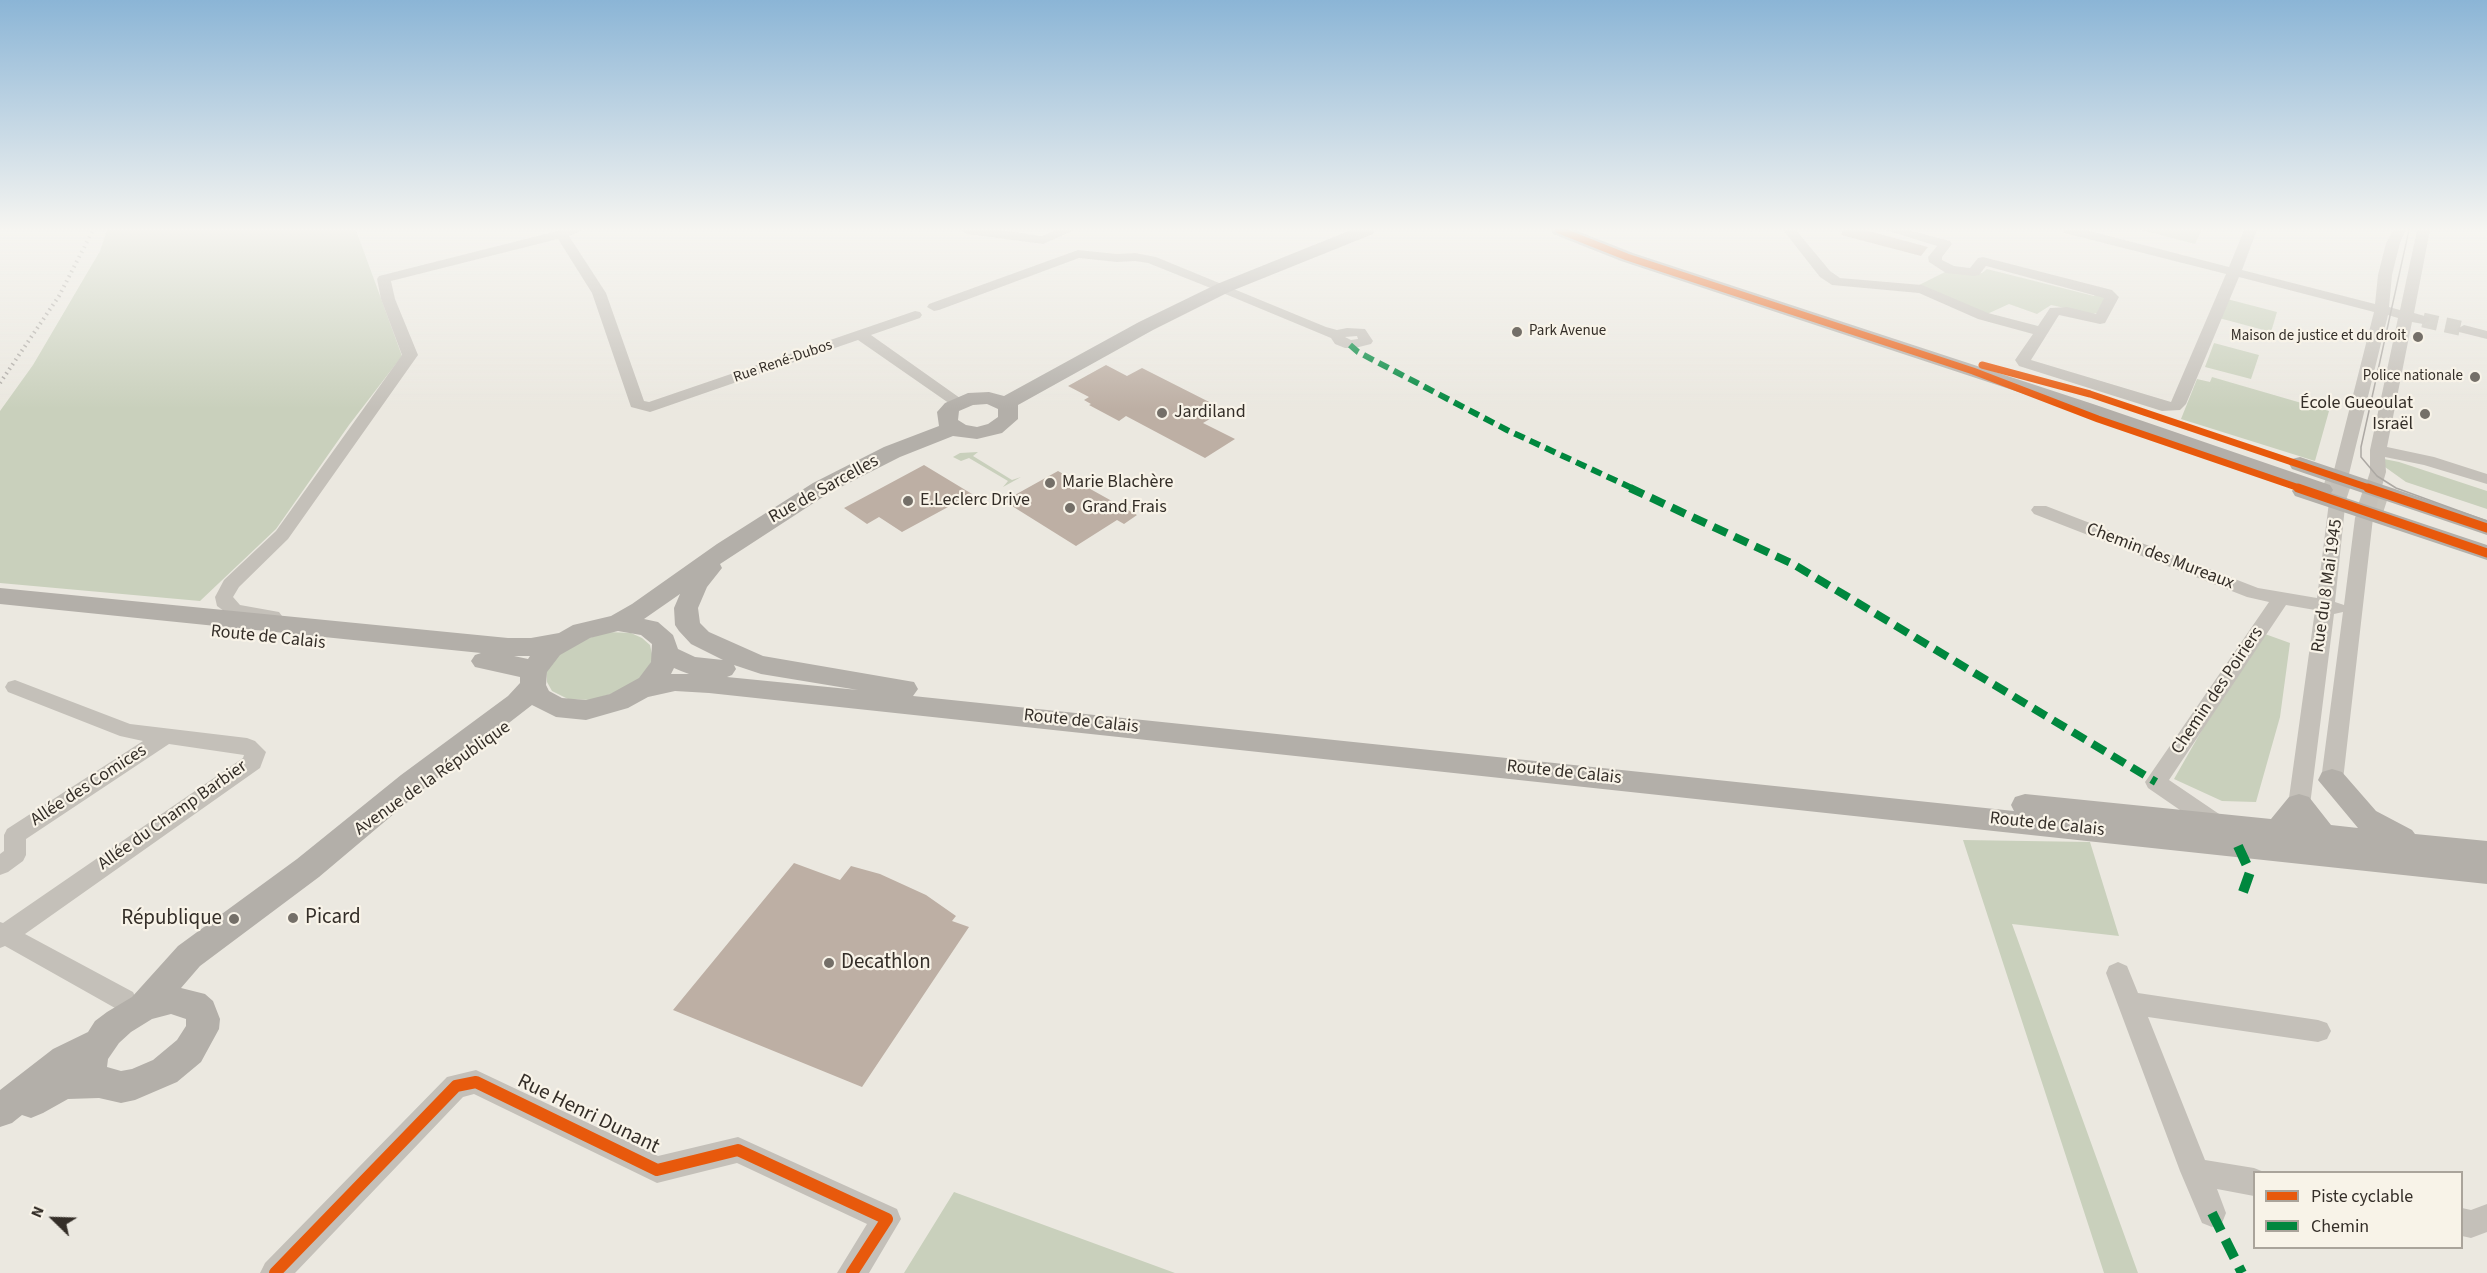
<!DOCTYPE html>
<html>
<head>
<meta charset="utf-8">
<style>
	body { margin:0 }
	#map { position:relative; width:2487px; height:1273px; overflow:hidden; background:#ebe8e0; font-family:"Source Sans 3",sans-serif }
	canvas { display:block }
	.legend { position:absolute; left:2253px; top:1171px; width:210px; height:78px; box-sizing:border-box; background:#f8f3e8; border:2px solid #aaa49b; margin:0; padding:8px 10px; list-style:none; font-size:18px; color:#342e28 }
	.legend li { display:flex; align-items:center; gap:12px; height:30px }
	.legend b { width:30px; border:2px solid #aaa49b }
	.north { position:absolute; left:24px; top:1189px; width:60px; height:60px; -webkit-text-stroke:4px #f8f3e8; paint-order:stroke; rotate:293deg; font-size:16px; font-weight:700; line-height:24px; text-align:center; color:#342e28 }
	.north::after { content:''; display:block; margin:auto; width:21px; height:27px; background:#342e28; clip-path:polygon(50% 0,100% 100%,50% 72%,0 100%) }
</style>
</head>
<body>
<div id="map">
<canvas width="2487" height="1273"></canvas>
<ul class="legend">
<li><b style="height:8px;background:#e8590c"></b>Piste cyclable</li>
<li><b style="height:8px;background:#00873e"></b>Chemin</li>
</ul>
<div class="north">N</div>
</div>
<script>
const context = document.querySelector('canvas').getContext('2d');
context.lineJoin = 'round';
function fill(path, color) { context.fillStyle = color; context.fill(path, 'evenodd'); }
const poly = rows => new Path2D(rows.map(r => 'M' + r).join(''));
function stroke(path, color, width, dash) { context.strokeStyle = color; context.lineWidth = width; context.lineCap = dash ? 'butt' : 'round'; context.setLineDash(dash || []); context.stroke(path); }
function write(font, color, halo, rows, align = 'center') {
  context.font = font + ' "Source Sans 3",sans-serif'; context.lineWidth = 4.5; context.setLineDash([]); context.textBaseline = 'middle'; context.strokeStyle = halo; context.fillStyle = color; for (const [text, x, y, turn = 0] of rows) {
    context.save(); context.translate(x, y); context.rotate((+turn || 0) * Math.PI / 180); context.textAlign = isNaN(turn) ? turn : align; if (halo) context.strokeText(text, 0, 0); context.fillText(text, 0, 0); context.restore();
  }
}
fill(poly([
	[107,230,356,230,402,356,349,425,276,529,200,601,0,583,0,411,33,365,100,251],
	[2141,230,2202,230,2195,244],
	[1987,269,2094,296,2097,292,2105,298,2097,313,2093,314,2051,305,2037,314,2009,304,1985,315,1919,285,1949,270,1974,274,1982,273],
	[2227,299,2277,312,2271,332,2219,318],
	[2214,343,2259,355,2251,379,2205,367],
	[2212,377,2329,411,2315,461,2181,419,2197,379,2210,382],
	[978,452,973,456,1012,480,1021,477,1003,487,1008,481,969,458,961,461,953,457,960,453],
	[2384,459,2399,462,2487,491,2487,509,2406,482,2385,467],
	[608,632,631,633,642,638,650,645,653,659,643,676,624,690,591,700,568,699,552,691,547,682,547,671,558,655,577,642],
	[2265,634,2290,643,2280,717,2256,802,2222,801,2174,779,2226,688],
	[1963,840,2090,842,2119,936,2012,924,2138,1273,2104,1273],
	[954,1192,1175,1273,904,1273]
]), '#c9d0bc');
fill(poly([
	[1843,230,1865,230,1928,247,1921,256,1841,235],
	[1106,365,1127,376,1142,368,1225,410,1203,423,1235,439,1205,458,1126,416,1119,421,1089,405,1091,404,1084,400,1089,397,1068,386],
	[924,465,972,494,902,532,879,517,867,524,844,508],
	[1058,471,1137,515,1124,524,1117,520,1076,546,1004,501],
	[794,863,840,880,851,866,880,874,926,895,956,916,952,921,969,927,862,1087,673,1010]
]), '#bdafa4');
stroke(poly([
	[2423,320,2464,329]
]), '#c6c3bb', 15, [15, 8]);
stroke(poly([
	[2322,490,2389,512]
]), '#c6c3bb', 26, [26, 13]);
fill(poly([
	[561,230,584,230,569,236,606,293,644,401,649,402,915,311,920,312,922,315,920,318,871,335,967,403,965,406,953,406,858,340,656,410,650,412,631,407,592,293,558,239,391,281,395,299,418,355,288,539,239,587,233,597,240,605,279,612,282,616,279,620,272,622,228,614,217,606,215,597,224,580,276,531,402,355,381,299,377,279,379,276,561,230],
	[961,230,1000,230,1042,236,1056,230,1075,230,1043,244,967,234,961,230],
	[1783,230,1796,230,1830,271,1840,278,1922,285,1988,313,2038,326,2050,308,2067,307,2096,314,2104,298,1986,266,1979,275,1974,276,1946,273,1929,262,1928,257,1937,246,1885,230,1908,230,1950,241,1952,244,1942,257,1942,260,1954,266,1970,268,1978,258,1983,257,2112,290,2119,297,2105,323,2100,324,2059,315,2031,360,2171,402,2226,274,2064,233,2063,230,2086,230,2229,267,2244,230,2257,230,2242,270,2375,304,2378,275,2386,243,2393,230,2406,230,2400,243,2392,275,2389,307,2400,310,2417,230,2430,230,2414,313,2428,317,2430,320,2423,324,2412,322,2387,447,2434,457,2487,474,2487,484,2424,465,2385,457,2386,472,2373,518,2343,780,2340,786,2332,788,2324,786,2321,780,2343,612,2334,614,2310,805,2307,811,2299,813,2291,811,2288,805,2315,610,2286,605,2169,780,2225,818,2228,824,2225,830,2217,833,2209,830,2148,788,2145,782,2269,602,2247,597,2034,514,2031,510,2034,506,2046,506,2258,588,2317,598,2332,478,2374,312,2239,277,2186,404,2180,410,2162,411,2019,366,2015,360,2033,334,1978,319,1919,293,1832,285,1820,277,1783,230],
	[2388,315,2398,318,2370,450,2370,472,2355,518,2344,605,2335,602,2348,478,2388,315],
	[1078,250,1117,254,1135,253,1156,257,1326,327,1337,330,1347,328,1365,329,1373,341,1371,344,1355,348,1345,348,1335,344,1331,338,1218,291,1148,263,1135,261,1117,262,1079,258,939,310,934,311,927,307,929,304,1078,250],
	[1357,336,1358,339,1351,340,1345,337,1357,336],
	[2464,325,2487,331,2487,339,2459,332,2457,329,2464,325],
	[15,680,130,724,247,738,255,741,266,752,260,768,25,934,133,992,144,1014,140,1022,131,1025,122,1022,115,1008,5,946,0,948,0,922,3,923,243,758,244,755,169,744,26,839,26,855,23,861,8,872,0,875,0,854,4,851,4,835,7,829,143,741,120,736,8,692,5,687,8,682,15,680],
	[2118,962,2127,966,2138,993,2318,1020,2327,1023,2331,1031,2327,1039,2318,1042,2148,1017,2205,1160,2254,1168,2264,1172,2254,1172,2254,1196,2217,1189,2226,1213,2222,1223,2212,1227,2202,1223,2180,1171,2106,973,2109,966,2118,962],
	[476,1070,658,1156,738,1137,897,1209,901,1219,869,1273,837,1273,867,1224,737,1163,657,1183,474,1094,463,1097,295,1273,260,1273,265,1263,447,1077,476,1070],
	[2487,1204,2487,1232,2471,1238,2462,1236,2462,1208,2471,1210,2487,1204]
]), '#c4c0b9');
fill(poly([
	[1351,230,1375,230,1373,234,1229,292,1153,330,1018,405,1018,419,1002,433,977,439,953,436,900,457,829,493,720,564,722,568,707,587,698,608,700,623,709,632,763,656,914,682,918,689,913,696,2014,811,2011,805,2015,797,2025,794,2271,819,2289,797,2299,794,2309,797,2331,825,2358,828,2318,780,2322,772,2332,769,2342,772,2376,811,2412,830,2415,834,2487,841,2487,884,709,693,675,691,648,697,628,708,586,720,556,717,532,705,421,791,319,877,200,966,181,988,205,994,213,1001,220,1019,219,1029,201,1062,177,1082,135,1100,121,1103,99,1098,68,1099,43,1113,31,1118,22,1115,12,1123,0,1127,0,1090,53,1049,88,1032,95,1021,107,1012,132,997,178,946,297,859,401,775,508,696,520,683,520,677,475,667,471,661,475,655,481,653,0,604,0,588,508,638,531,638,559,633,573,625,611,616,632,604,717,544,813,483,884,447,939,426,937,412,945,403,968,393,989,392,1004,396,1139,322,1217,284,1351,230],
	[987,404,998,409,998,417,988,424,977,427,966,425,958,420,959,411,973,405,987,404],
	[680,594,674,608,675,625,679,631,691,644,723,660,695,657,678,649,673,635,658,622,644,619,680,594],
	[618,631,641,635,652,644,651,662,639,678,610,694,586,700,562,698,549,691,546,685,547,672,560,655,590,638,618,631],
	[514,656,530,656,528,659,514,656],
	[734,665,761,674,858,690,727,677,732,675,736,669,734,665],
	[674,668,681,671,689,674,671,674,674,668],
	[171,1014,186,1019,186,1026,177,1040,153,1060,132,1069,121,1071,107,1067,108,1059,119,1043,131,1032,152,1019,171,1014],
	[1551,230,1575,230,1633,253,2093,404,2330,485,2333,490,2331,493,2487,545,2487,560,2295,496,2292,491,2294,488,2079,412,1621,261,1553,234,1551,230],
	[2300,457,2487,520,2487,535,2292,469,2289,464,2292,459,2300,457]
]), '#b3afa9');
stroke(poly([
	[2409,230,2361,447,2361,457,2377,476,2396,488,2487,521]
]), '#aca8a3', 1.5);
stroke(poly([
	[0,383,59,296,93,230]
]), '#aca8a3', 4, [1.5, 4]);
stroke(poly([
	[1350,345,1358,352,1507,430,1634,489]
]), '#00873e', 6, [11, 6]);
stroke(poly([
	[1630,488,1793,564,2156,782]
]), '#00873e', 8, [15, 8]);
stroke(poly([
	[2238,846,2250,872,2243,892],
	[2212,1213,2242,1273]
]), '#00873e', 10, [20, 10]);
stroke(poly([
	[1559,230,1627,257,1973,371,2098,419,2302,489],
	[1982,365,2090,394,2372,489]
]), '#e8590c', 7);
stroke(poly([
	[2298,488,2487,553],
	[2368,488,2487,528]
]), '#e8590c', 9);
stroke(poly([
	[275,1273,456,1086,476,1082,657,1170,738,1150,887,1219,852,1273]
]), '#e8590c', 12);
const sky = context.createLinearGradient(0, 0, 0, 409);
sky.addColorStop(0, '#8bb5d6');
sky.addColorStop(0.56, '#f6f5f1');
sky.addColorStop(1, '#f6f5f100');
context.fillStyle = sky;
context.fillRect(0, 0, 2487, 409);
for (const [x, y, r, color] of [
	[1517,332,6,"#746f68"],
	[2418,337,6,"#746f68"],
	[2475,377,6,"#746f68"],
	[1162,413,6,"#746f68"],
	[2425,414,6,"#746f68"],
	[1050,483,6,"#746f68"],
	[908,501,6,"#746f68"],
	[1070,508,6,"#746f68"],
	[293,918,6,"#746f68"],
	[234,919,6,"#746f68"],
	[829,963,6,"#746f68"]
]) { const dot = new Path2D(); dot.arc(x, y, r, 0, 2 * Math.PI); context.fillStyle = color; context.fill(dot); stroke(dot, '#f8f3e8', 2); }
write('15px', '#342e28', '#f8f3e8', [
	["Park Avenue",1529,332,"left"],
	["Maison de justice et du droit",2406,337],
	["Police nationale",2463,377]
], 'right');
write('15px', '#342e28', '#f8f3e8', [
	["Rue René-Dubos",783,362,-19]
]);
write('18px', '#342e28', '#f8f3e8', [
	["École Gueoulat",2413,404,"right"],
	["Israël",2413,425,"right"],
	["Jardiland",1174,413],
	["Marie Blachère",1062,483],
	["E.Leclerc Drive",920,501],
	["Grand Frais",1082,508]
], 'left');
write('18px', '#342e28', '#f8f3e8', [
	["Rue de Sarcelles",824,490,-29],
	["Chemin des Mureaux",2160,557,21],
	["Rue du 8 Mai 1945",2328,586,-82],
	["Route de Calais",268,638,6],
	["Chemin des Poiriers",2218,691,-56],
	["Route de Calais",1081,722,6],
	["Route de Calais",1564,773,6],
	["Avenue de la République",433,779,-35],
	["Allée des Comices",89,786,-33],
	["Allée du Champ Barbier",173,816,-35],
	["Route de Calais",2047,825,6]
]);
write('21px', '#342e28', '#f8f3e8', [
	["Picard",305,918],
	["République",222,919,"right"],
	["Decathlon",841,963]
], 'left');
write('21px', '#342e28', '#f8f3e8', [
	["Rue Henri Dunant",588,1115,26]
]);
</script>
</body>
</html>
